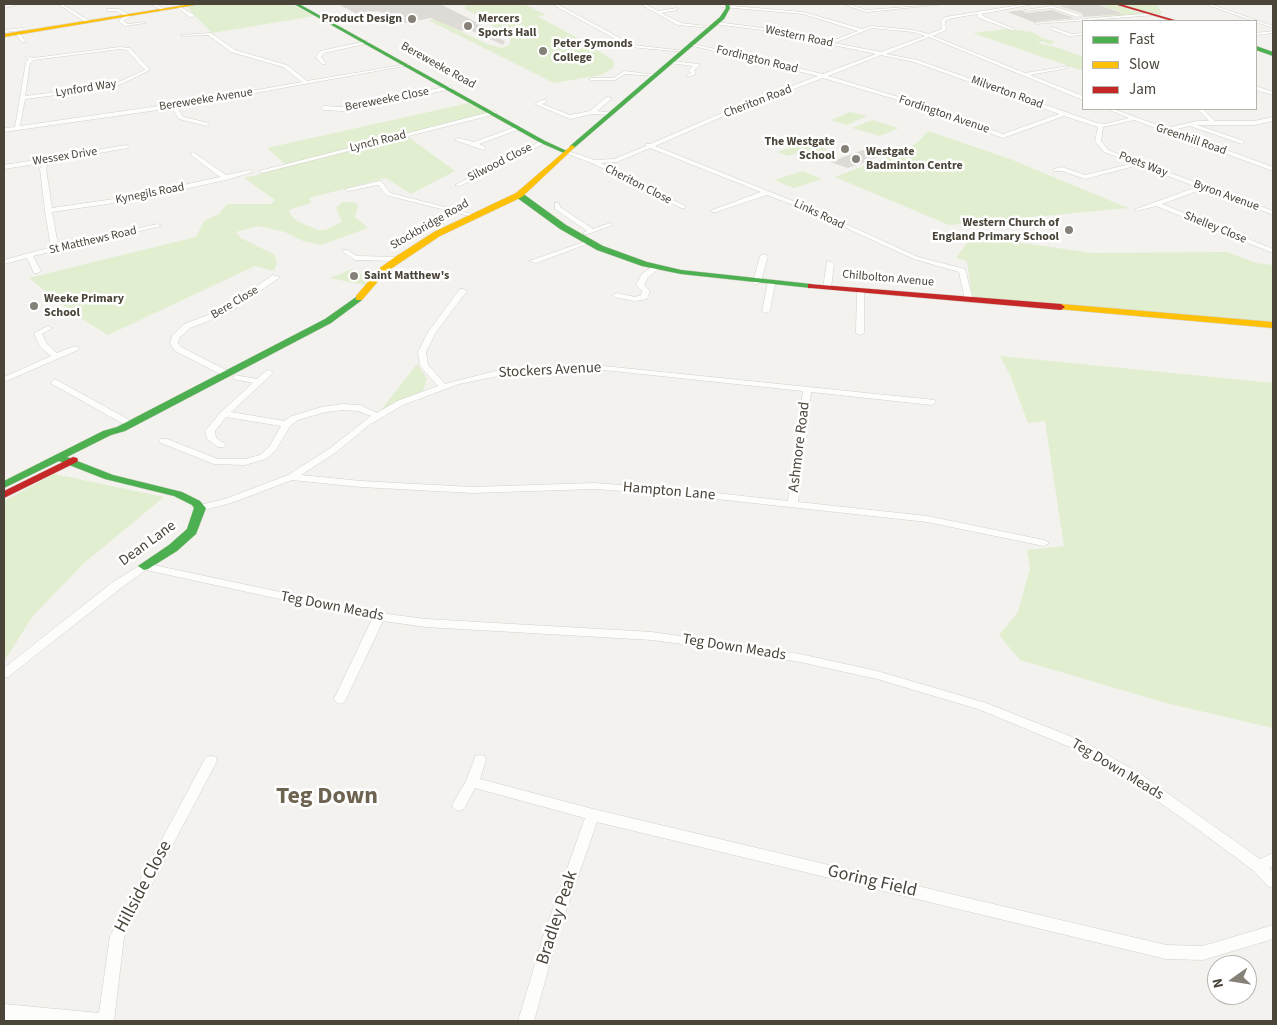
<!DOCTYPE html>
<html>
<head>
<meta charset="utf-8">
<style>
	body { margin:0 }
	#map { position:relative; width:1277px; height:1025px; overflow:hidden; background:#f4f2ee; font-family:"Source Sans 3",sans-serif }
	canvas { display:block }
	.frame { position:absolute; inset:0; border:5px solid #4b4439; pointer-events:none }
	.legend { position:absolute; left:1082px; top:20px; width:175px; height:90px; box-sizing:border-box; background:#fff; border:1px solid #b7b4b0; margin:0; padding:6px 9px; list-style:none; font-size:15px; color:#4b4439 }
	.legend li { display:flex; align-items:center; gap:10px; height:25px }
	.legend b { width:25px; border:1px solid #b7b4b0 }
	.north { position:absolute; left:1207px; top:955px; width:50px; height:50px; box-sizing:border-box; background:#fff; border:1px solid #b7b4b0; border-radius:50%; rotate:257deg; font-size:14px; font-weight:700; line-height:20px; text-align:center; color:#4b4439 }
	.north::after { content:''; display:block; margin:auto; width:18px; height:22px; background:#868178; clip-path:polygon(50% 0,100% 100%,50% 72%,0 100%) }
</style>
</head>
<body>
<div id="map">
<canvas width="1277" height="1025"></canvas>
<div class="frame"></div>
<ul class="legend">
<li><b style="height:6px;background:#4caf50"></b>Fast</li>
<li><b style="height:6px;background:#ffc107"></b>Slow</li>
<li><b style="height:6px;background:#c62828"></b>Jam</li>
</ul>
<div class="north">N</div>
</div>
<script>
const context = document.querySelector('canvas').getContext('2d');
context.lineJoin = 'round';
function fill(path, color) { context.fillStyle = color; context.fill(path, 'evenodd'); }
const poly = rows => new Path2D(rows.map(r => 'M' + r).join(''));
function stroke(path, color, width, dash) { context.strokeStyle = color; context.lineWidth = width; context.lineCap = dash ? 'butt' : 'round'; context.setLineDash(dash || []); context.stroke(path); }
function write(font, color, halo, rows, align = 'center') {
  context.font = font + ' "Source Sans 3",sans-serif'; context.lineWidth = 5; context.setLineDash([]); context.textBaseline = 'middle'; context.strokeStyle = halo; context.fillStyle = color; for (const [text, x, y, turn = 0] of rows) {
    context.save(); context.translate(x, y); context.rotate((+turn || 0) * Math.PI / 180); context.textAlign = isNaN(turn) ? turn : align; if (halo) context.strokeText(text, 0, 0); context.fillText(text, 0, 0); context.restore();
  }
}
fill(poly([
	[205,4,291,4,314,16,212,33,187,7],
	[465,4,524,4,546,15,537,16,585,42,611,59,614,62,613,68,601,75,554,83,430,21,429,20,435,19,487,44,502,48,509,45,510,39,492,29,494,27,487,20,465,9],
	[1088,4,1112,4,1143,14,1101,18,1097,17,1123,13,1098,4],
	[1119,4,1157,4,1162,14,1157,14],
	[1006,29,1032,32,1044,39,1055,41,1050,45,1043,41,1037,43,1059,48,1083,57,1083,71,973,33],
	[469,103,492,115,407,136,455,171,411,194,386,178,309,198,311,203,289,210,290,214,297,221,318,230,325,230,342,222,336,208,342,202,353,202,358,205,355,217,368,228,321,245,303,241,285,232,258,226,236,232,241,238,275,255,277,263,274,271,255,266,108,335,77,316,29,278,196,237,204,221,219,214,227,204,271,204,275,200,244,178,261,174,259,171,285,164,267,148],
	[850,112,867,116,847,125,831,120],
	[872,120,899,128,880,136,852,128],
	[928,131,1010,159,1128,208,949,225,835,177,906,150,919,141],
	[808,142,828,150,809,157,797,153,787,156,777,152],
	[803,171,822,179,794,188,774,180],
	[972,236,1093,253,1227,252,1256,263,1273,265,1273,322,972,297,967,261,956,258],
	[352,269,370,278,364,285,330,278],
	[1000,356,1273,383,1273,728,1166,703,1020,660,999,635,1018,612,1030,568,1027,550,1064,546,1045,421,1028,423,1010,375],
	[417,364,427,378,423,391,381,410],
	[54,474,164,497,84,563,32,617,4,662,4,501]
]), '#e1eecf');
fill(poly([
	[338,4,440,4,486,27,505,42,503,45,480,34,468,30,461,31,431,18,405,23,378,11,357,14],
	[1083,4,1097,4,1124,14,1083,17,1082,13,1059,6],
	[1022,10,1026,13,1052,10,1074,18,1033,22,1008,12],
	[863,150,881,156,848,168,830,162]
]), '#dedbd6');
const street = poly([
	[13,4,20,4,4,8,4,6,13,4],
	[58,4,62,4,91,22,87,23,58,4],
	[151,4,156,4,166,10,163,11,151,4],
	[552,4,557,4,633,45,685,51,683,52,630,47,552,4],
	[640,4,645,4,658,11,677,8,677,10,661,13,681,23,714,27,712,28,678,25,640,4],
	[843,4,848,4,866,10,946,4,866,12,843,4],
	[1026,4,1034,4,981,14,983,16,1014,29,1014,31,979,18,977,14,948,19,945,21,946,30,933,36,1025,73,1069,66,1067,68,1030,75,1083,96,1083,100,929,37,886,54,917,60,1097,123,1105,124,1129,118,1107,109,1113,109,1166,128,1197,121,1209,121,1198,109,1203,109,1215,121,1254,121,1273,117,1273,121,1254,125,1197,125,1244,141,1245,142,1242,144,1190,126,1172,130,1273,167,1273,171,1134,120,1103,127,1101,141,1108,150,1273,211,1273,215,1271,214,1203,189,1162,204,1273,249,1273,253,1156,206,1136,211,1136,209,1197,187,1139,165,1085,179,1062,171,1054,171,1054,169,1062,167,1085,175,1134,163,1104,152,1095,141,1098,127,1064,116,1003,138,905,102,823,78,733,112,655,146,813,209,918,257,965,269,973,300,972,302,969,302,965,300,959,272,914,259,809,211,767,195,716,212,712,212,712,210,761,192,650,148,617,162,601,163,685,206,685,208,681,208,594,164,563,152,568,151,595,160,614,159,646,146,646,144,650,144,729,110,818,76,689,45,689,43,823,74,876,54,762,30,715,24,717,22,762,28,829,42,858,31,803,14,722,7,721,5,803,12,862,29,872,26,913,30,929,34,942,29,941,21,945,17,1026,4],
	[872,28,913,32,925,36,881,52,834,43,872,28],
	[881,55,914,62,1059,114,1003,134,909,100,828,76,881,55],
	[1205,4,1210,4,1273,26,1273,28,1205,4],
	[179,6,194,15,194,17,190,17,178,8,179,6],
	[1052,6,1081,15,1081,16,1077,17,1052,8,1026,11,1024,10,1052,6],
	[107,9,119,9,130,15,130,17,123,21,128,24,144,22,146,23,125,26,118,21,125,16,117,11,107,11,107,9],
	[1153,13,1155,15,1036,24,1034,23,1153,13],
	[1052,27,1071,34,1083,33,1083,35,1069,36,1050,29,1052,27],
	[22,28,24,30,4,32,4,30,22,28],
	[1273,31,1273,33,1256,35,1256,33,1273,31],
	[15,33,19,33,26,42,22,42,15,33],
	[211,33,235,50,287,65,307,81,408,64,410,65,177,107,183,117,209,123,210,124,207,126,179,119,172,108,4,132,4,128,15,127,26,62,29,59,25,57,27,56,33,58,120,47,130,48,150,70,113,88,25,99,20,126,200,100,302,82,283,67,231,52,208,35,182,36,180,35,211,33],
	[120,49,127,50,145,70,112,85,25,96,30,63,34,60,120,49],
	[367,41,369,43,324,53,321,57,326,64,322,64,316,57,320,51,367,41],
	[671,61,699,64,699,66,694,70,696,74,687,77,687,75,691,73,689,70,693,66,669,63,671,61],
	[624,71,657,75,655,76,625,74,615,80,591,80,589,79,591,78,614,78,624,71],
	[450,86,452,89,343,111,324,110,321,108,324,106,343,107,450,86],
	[1256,86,1273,92,1273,95,1256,90,1256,86],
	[607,97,612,98,597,111,614,113,614,115,592,114,570,119,535,104,542,100,546,100,546,102,542,104,570,115,590,111,607,97],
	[494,111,496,112,496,114,262,173,259,171,494,111],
	[518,126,521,128,520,129,479,144,485,147,486,148,483,150,455,140,458,138,474,142,518,126],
	[543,140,545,141,545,143,460,186,455,185,543,140],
	[126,145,129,147,128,148,48,162,46,169,52,208,128,197,220,177,191,155,191,153,193,152,226,175,250,170,253,172,226,180,128,201,52,212,58,245,158,224,161,226,33,256,41,271,37,273,34,273,27,258,4,264,4,260,52,247,50,242,45,211,40,169,42,163,4,169,4,165,126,145],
	[380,181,382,182,390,193,476,215,473,217,386,195,378,185,348,191,345,189,380,181],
	[555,203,559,203,560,207,593,229,610,223,613,225,588,234,584,234,584,232,587,231,555,209,555,203],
	[587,241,592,242,536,263,529,261,587,241],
	[343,250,347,250,357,256,398,257,402,259,398,261,355,260,343,252,343,250],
	[764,254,768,256,761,282,757,284,754,284,753,282,760,256,764,254],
	[827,261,834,263,831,288,827,290,823,288,827,261],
	[654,265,661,267,648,277,644,285,650,291,647,299,635,301,614,297,613,295,617,293,635,297,641,295,642,291,636,285,642,274,654,265],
	[273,275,280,277,227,314,190,328,180,337,178,343,181,347,230,372,230,376,224,376,175,351,170,343,172,336,184,324,221,310,273,275],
	[768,281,771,281,775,283,770,311,766,313,762,311,768,281],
	[460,289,463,289,467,291,436,332,426,352,428,365,445,384,503,369,594,365,935,400,936,402,932,405,811,392,798,502,927,516,1044,540,1049,543,1044,546,927,522,680,495,594,489,473,493,361,487,292,480,231,503,200,511,196,510,195,508,196,506,225,499,288,475,329,449,371,416,358,411,343,410,326,412,298,420,290,426,276,450,266,459,245,465,214,464,161,443,159,441,161,439,167,439,218,459,245,459,260,455,269,447,281,426,226,417,215,431,216,438,226,445,224,447,218,447,207,439,205,431,207,429,221,412,253,383,234,379,234,375,257,379,266,371,269,370,273,373,231,412,284,421,292,416,322,407,343,404,360,405,377,413,397,401,438,386,420,366,418,352,428,332,460,289],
	[594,369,803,391,788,501,680,489,594,483,473,487,361,481,301,475,335,453,369,425,403,405,459,384,503,375,594,369],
	[857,289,863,289,864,291,864,333,860,335,856,333,857,289],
	[48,326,52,328,42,334,47,344,57,353,75,346,79,348,78,350,4,382,4,377,51,356,40,347,34,333,48,326],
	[55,379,133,422,134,424,133,426,127,426,52,384,51,382,55,379],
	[144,563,379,613,426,619,652,632,800,654,877,671,986,703,1085,742,1142,775,1260,859,1273,853,1273,866,1269,868,1273,872,1273,888,1268,886,1254,871,1196,828,1132,783,1077,750,978,709,877,679,800,662,721,649,652,640,426,627,383,621,346,699,344,702,340,704,336,702,334,699,372,619,146,570,121,588,8,677,4,678,4,668,113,582,144,563],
	[480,755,485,756,486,760,480,779,593,809,1166,945,1203,946,1273,925,1273,939,1203,960,1166,959,597,822,558,934,534,1021,518,1021,544,934,585,818,475,788,464,809,459,811,454,809,452,805,466,781,474,760,475,756,480,755],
	[211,756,216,757,217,761,124,937,114,1021,22,1021,4,1020,4,1004,99,1013,110,936,206,757,211,756]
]);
const fast = poly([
	[294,4,299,4,545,141,569,152,564,153,541,143,294,4],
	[725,4,729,4,730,8,724,19,574,148,570,148,570,146,720,17,726,8,725,4],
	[1256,46,1273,52,1273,56,1256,50,1256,46],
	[516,193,522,193,566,225,603,246,647,262,681,270,811,284,815,286,811,288,681,274,642,266,597,250,560,229,516,197,516,193],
	[359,295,362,296,362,300,331,323,125,431,111,435,67,457,113,475,182,492,200,501,204,506,206,508,196,534,177,551,148,569,144,570,138,566,169,545,187,529,194,508,192,505,174,496,105,479,59,461,4,488,4,481,103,431,117,427,325,319,359,295]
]);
const slow = poly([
	[192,4,201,4,4,37,4,34,192,4],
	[572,145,575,147,574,148,522,197,440,236,386,272,362,300,356,300,356,296,380,268,395,257,434,232,516,193,572,145],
	[1061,304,1273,322,1273,328,1058,309,1058,305,1061,304]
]);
const jam = poly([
	[1114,4,1120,4,1178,21,1172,21,1114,4],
	[808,284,1061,304,1065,307,1061,310,811,288,808,288,808,284],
	[73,457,77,458,78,460,77,462,4,498,4,491,73,457]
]);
stroke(street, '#d2d0cb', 1);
stroke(fast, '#d3cfc5', 1);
stroke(slow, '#d3cfc5', 1);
stroke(jam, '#d3cfc5', 1);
fill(street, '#fdfdfc');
fill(fast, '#4caf50');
fill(slow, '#ffc107');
fill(jam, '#c62828');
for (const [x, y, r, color] of [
	[412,19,5,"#868178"],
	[468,26,5,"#868178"],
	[543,51,5,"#868178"],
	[845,149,5,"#868178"],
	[856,159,5,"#868178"],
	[1069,230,5,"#868178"],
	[354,276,5,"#868178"],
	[34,306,5,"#868178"]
]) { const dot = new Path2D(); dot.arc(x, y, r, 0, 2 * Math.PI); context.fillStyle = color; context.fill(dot); stroke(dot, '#fff', 2); }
write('bold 12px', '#4b4439', '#fff', [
	["Product Design",402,19,"right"],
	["Mercers",478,19],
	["Sports Hall",478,33],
	["Peter Symonds",553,44],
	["College",553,58],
	["The Westgate",835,142,"right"],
	["School",835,156,"right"],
	["Westgate",866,152],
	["Badminton Centre",866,166],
	["Western Church of",1059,223,"right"],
	["England Primary School",1059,237,"right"],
	["Saint Matthew's",364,276],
	["Weeke Primary",44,299],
	["School",44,313]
], 'left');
write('12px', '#4b4439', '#fff', [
	["Western Road",799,37,12],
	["Fordington Road",757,60,14],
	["Bereweeke Road",438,66,29],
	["Lynford Way",86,89,-9],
	["Milverton Road",1007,93,20],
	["Bereweeke Avenue",206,100,-9],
	["Bereweeke Close",387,100,-11],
	["Cheriton Road",758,102,-21],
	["Fordington Avenue",944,115,19],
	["Greenhill Road",1191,140,19],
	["Lynch Road",378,142,-14],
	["Wessex Drive",65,157,-9],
	["Silwood Close",500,163,-27],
	["Poets Way",1143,165,21],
	["Cheriton Close",638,185,27],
	["Kynegils Road",150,194,-11],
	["Byron Avenue",1226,196,20],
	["Links Road",819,215,25],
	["Stockbridge Road",430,225,-30],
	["Shelley Close",1215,228,22],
	["St Matthews Road",93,241,-13],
	["Chilbolton Avenue",888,279,5],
	["Bere Close",235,303,-31]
]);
write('15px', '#4b4439', '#fff', [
	["Stockers Avenue",550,371,-3],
	["Ashmore Road",800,447,-83],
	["Hampton Lane",669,492,5],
	["Dean Lane",148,544,-36],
	["Teg Down Meads",332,607,11],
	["Teg Down Meads",734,648,9],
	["Teg Down Meads",1117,770,31]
]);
write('18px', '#4b4439', '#fff', [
	["Goring Field",872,882,13],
	["Hillside Close",144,887,-62],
	["Bradley Peak",558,918,-72]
]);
write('bold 24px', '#6e6250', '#fff', [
	["Teg Down",327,798]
]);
</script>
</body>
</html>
